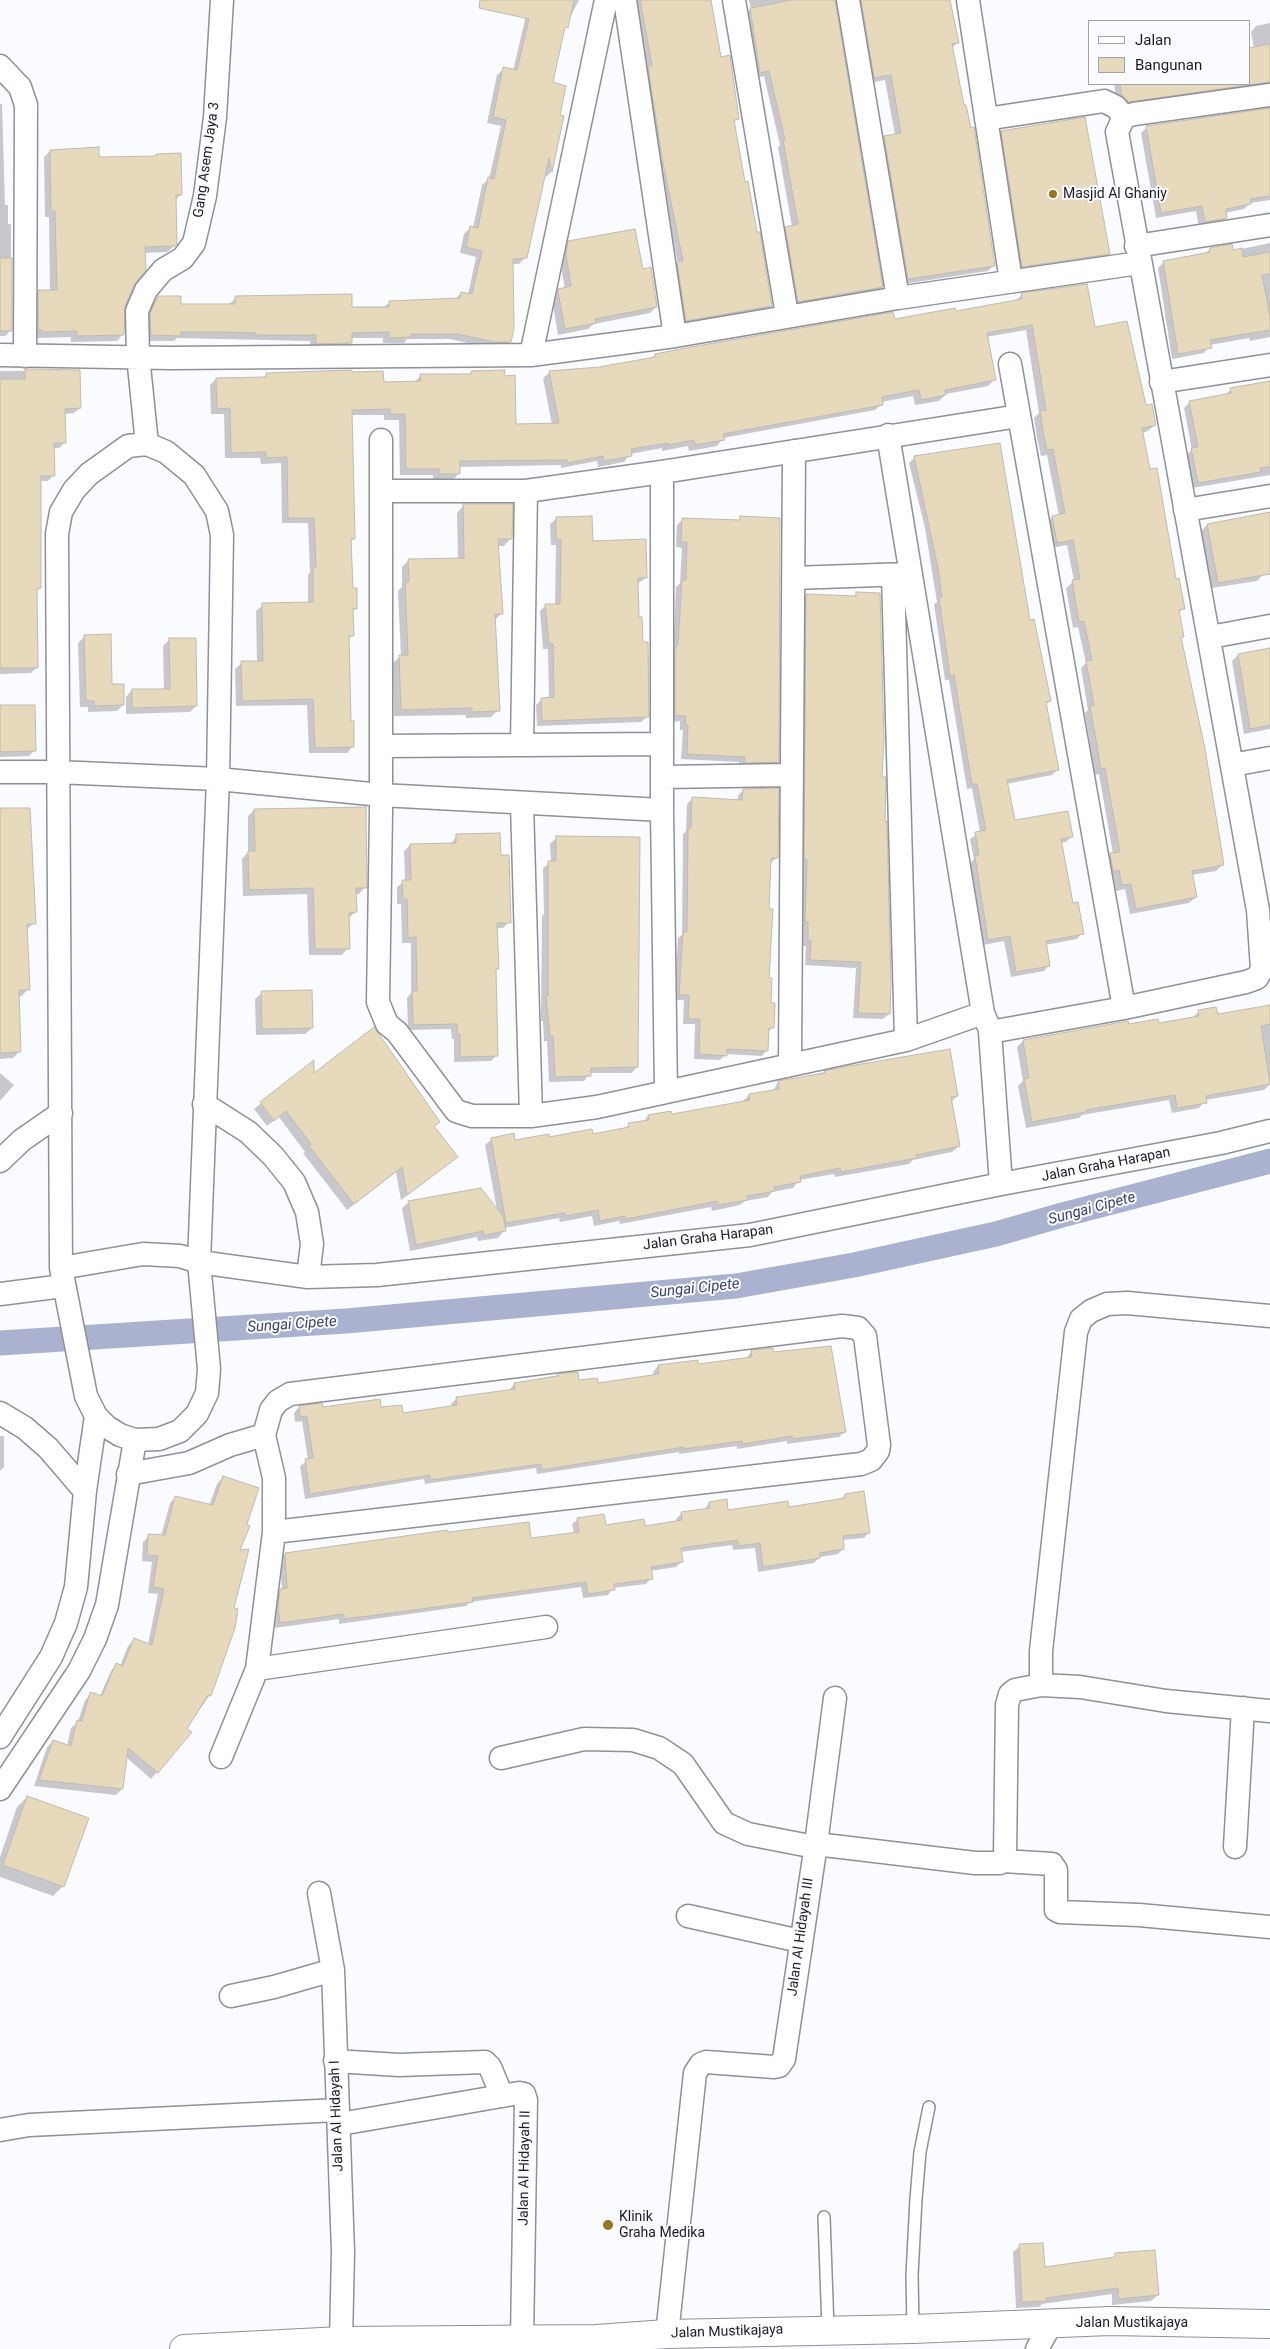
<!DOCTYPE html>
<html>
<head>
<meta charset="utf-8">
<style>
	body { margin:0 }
	#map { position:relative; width:1270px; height:2349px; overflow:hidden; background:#fafbff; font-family:Roboto,sans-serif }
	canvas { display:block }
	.legend { position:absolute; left:1088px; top:20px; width:162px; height:65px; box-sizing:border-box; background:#fafbff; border:1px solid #a2a3a7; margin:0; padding:6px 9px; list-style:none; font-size:15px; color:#1d1e22 }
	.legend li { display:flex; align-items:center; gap:10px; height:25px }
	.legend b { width:25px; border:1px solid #a2a3a7 }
</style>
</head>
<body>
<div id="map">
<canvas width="1270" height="2349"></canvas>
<ul class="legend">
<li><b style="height:6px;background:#fff"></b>Jalan</li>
<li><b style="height:14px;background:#e7d9bb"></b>Bangunan</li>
</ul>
</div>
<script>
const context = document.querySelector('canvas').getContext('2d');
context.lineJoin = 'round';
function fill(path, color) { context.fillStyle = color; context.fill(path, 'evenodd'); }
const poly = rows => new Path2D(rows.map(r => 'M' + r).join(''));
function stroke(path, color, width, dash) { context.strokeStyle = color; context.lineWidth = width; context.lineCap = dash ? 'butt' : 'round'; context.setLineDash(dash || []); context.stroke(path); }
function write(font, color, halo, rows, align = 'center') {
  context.font = font + ' Roboto,sans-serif'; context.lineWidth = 4; context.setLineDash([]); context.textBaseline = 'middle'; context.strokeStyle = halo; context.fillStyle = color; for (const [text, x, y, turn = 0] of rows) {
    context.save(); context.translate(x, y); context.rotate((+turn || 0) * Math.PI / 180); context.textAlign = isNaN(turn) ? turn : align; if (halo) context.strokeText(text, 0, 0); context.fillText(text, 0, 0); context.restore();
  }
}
fill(poly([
	[536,0,579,0,563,31,551,83,559,116,563,117,551,172,546,177,544,172,526,257,519,264,512,264,510,341,504,348,488,348,450,339,407,339,404,343,383,343,383,338,351,338,351,343,344,349,310,349,310,341,177,338,174,341,145,341,144,321,152,304,159,297,180,305,229,304,236,298,351,308,383,308,390,302,455,299,461,293,468,295,476,257,460,253,464,234,470,228,473,228,482,185,489,179,501,126,487,123,497,75,504,69,513,71,527,11],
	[631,0,710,0,720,58,737,119,733,123,744,183,771,306,765,311,681,326,672,269,678,264,657,164],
	[749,0,834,0,882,287,876,292,793,307,781,233,786,228,792,227,778,147,780,145,764,76,754,78,745,15,751,9],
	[853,0,949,0,957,43,952,48,994,265,988,271,903,284,879,143,885,137,895,135,885,80,869,83],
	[1270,23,1270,89,1123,107,1117,102,1114,84,1249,84,1249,49,1254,48,1251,32,1256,26],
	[0,104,2,104,5,205,8,205,8,224,11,224,11,330,5,336,0,336],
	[1270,110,1270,200,1250,203,1244,209,1225,213,1226,218,1220,224,1199,227,1196,211,1156,218,1141,133,1147,127],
	[1002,132,1109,253,1096,267,1009,279,989,146],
	[50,151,98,159,154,157,156,155,181,194,175,201,174,246,167,252,144,253,124,306,123,334,117,341,71,342,71,337,36,338,32,298,39,292,50,291,49,217,45,217,44,157],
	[569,242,642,270,656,307,650,313,594,324,588,329,558,335,552,299,559,290,565,289,560,261,562,249],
	[1270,243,1270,337,1250,341,1249,338,1210,345,1204,353,1172,359,1158,268,1164,262,1205,254,1210,249,1232,251],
	[1022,295,1094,328,1145,406,1155,425,1148,431,1142,433,1175,580,1183,608,1179,613,1183,636,1180,639,1223,864,1216,871,1192,875,1196,897,1189,903,1130,914,1125,889,1116,891,1113,876,1107,877,1105,861,1113,854,1099,774,1095,775,1085,713,1088,710,1081,668,1086,663,1078,627,1073,628,1066,588,1074,581,1067,545,1051,548,1046,523,1052,517,1059,516,1047,455,1041,456,1037,438,1034,418,1039,413,1026,330,986,337,994,380,988,386,946,394,939,401,915,405,913,396,881,402,882,404,875,410,723,438,717,446,689,451,688,446,662,451,662,448,630,454,624,462,598,467,597,461,561,468,561,465,459,467,459,473,453,480,433,480,433,475,400,475,399,420,384,420,384,415,351,415,353,539,350,542,352,590,356,608,352,612,352,635,348,640,349,722,353,746,347,753,309,753,307,705,236,706,235,669,242,663,257,662,256,611,263,605,308,604,308,575,310,572,308,523,282,523,281,463,261,464,260,458,225,458,224,414,211,414,210,385,216,379,263,378,267,374,382,384,415,382,421,375,469,375,472,372,502,377,515,425,552,425,543,378,550,372,600,368,651,359,655,355,955,313,1015,301],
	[0,371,79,371,80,408,74,413,64,414,65,442,59,448,53,448,54,475,48,481,40,481,40,588,35,592,37,667,31,673,0,674],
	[1270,380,1270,475,1192,488,1186,455,1192,450,1184,408,1190,402,1225,396,1231,389,1267,382],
	[915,457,1029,621,1050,701,1045,705,1057,770,1052,775,1006,784,1014,822,1071,837,1066,842,1061,843,1072,904,1082,933,1077,939,1045,945,1049,965,1044,971,1011,977,1004,941,983,945,970,863,974,859,970,839,980,832,972,788,967,789,949,680,945,680,934,604,937,602,925,528,909,463],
	[464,505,511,538,504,546,498,546,501,614,494,621,498,710,491,717,466,718,466,715,394,716,393,663,401,656,398,591,402,587,402,567,409,560,458,559,457,513],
	[1270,512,1270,549,1263,575,1257,581,1212,588,1201,531,1207,525],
	[557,518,646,578,637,584,638,618,648,716,641,722,537,726,536,705,542,699,549,699,548,649,543,649,540,611,546,605,555,605,556,545,551,545,550,524],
	[741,518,778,762,772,767,739,768,739,762,681,759,683,730,680,730,680,721,670,722,676,587,680,583,682,548,676,547,677,525,683,519,737,522],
	[857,594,881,778,889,1014,883,1019,853,1018,856,968,805,965,806,946,803,946,803,928,800,927,801,601,807,595,853,597],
	[85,636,123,705,117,711,88,712,88,707,80,707,78,643],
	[169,640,196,706,190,712,126,714,126,697,132,690,164,690,163,646],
	[1270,647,1270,729,1244,734,1232,661,1238,655,1268,650],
	[0,707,35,750,29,756,0,757],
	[743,790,777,858,770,863,767,910,768,979,772,1028,768,1032,767,1050,762,1056,726,1054,720,1060,694,1059,695,1024,683,1024,684,1000,674,1000,678,938,682,935,683,834,686,831,687,804,692,799,738,801,738,796],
	[0,810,34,923,26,930,28,989,22,996,18,996,19,1052,13,1058,0,1059],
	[254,810,365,887,359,894,355,894,355,912,349,918,348,948,342,955,309,955,307,894,243,896,242,859,248,852,248,816],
	[457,835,500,856,509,922,503,928,496,928,498,968,495,971,497,1055,491,1061,454,1062,454,1039,452,1039,451,1029,408,1030,407,998,411,993,411,943,402,943,401,904,397,904,397,887,405,881,404,851,410,845,451,844],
	[556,838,637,1067,631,1073,590,1073,584,1081,549,1082,547,1041,544,1041,543,1021,541,1021,542,916,544,914,543,868,551,862,550,844],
	[262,993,312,1028,305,1034,256,1035,255,999],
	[1199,1011,1217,1016,1270,1012,1270,1084,1264,1090,1205,1100,1199,1108,1172,1113,1169,1100,1082,1115,1079,1118,1026,1128,1018,1086,1023,1081,1017,1047,1023,1041,1128,1026,1158,1025,1193,1017],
	[313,1062,313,1076,433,1127,450,1163,401,1200,396,1172,347,1210,303,1153,305,1152,279,1117,267,1126,254,1109],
	[825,1072,957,1096,951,1102,959,1146,952,1152,913,1160,909,1164,835,1177,834,1174,799,1180,793,1188,772,1192,768,1197,745,1201,740,1205,712,1211,711,1207,620,1224,619,1221,594,1226,592,1216,560,1222,559,1218,504,1228,504,1231,498,1238,478,1241,477,1237,410,1251,402,1208,409,1202,497,1210,485,1145,492,1139,514,1141,592,1135,624,1129,629,1125,643,1122,648,1116,671,1116,743,1101,749,1095,773,1091,778,1082],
	[0,1073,14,1085,0,1101],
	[751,1352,773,1353,845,1432,839,1437,787,1444,787,1441,737,1449,737,1446,679,1454,679,1452,537,1474,536,1468,425,1484,424,1479,305,1499,300,1466,308,1460,302,1421,295,1422,294,1413,299,1407,380,1409,402,1414,452,1407,451,1404,457,1398,509,1391,514,1384,558,1375,597,1384,654,1376,653,1372,658,1366,697,1366,746,1359],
	[0,1436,4,1436,4,1467,0,1471],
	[223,1477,238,1551,210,1695,185,1730,190,1732,151,1779,126,1757,122,1789,116,1795,34,1786,47,1747,53,1741,67,1746,71,1728,78,1722,85,1700,91,1694,100,1696,111,1671,117,1665,120,1666,128,1646,134,1640,148,1645,158,1594,148,1593,152,1562,142,1561,143,1542,149,1536,161,1536,170,1503,176,1497,209,1506,217,1484],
	[845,1495,869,1532,864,1538,842,1540,843,1549,838,1554,820,1557,814,1563,758,1572,755,1548,733,1550,732,1545,680,1552,681,1562,676,1567,650,1571,651,1578,646,1584,613,1588,608,1595,583,1598,581,1587,470,1602,466,1606,339,1624,339,1619,275,1628,273,1613,275,1595,282,1590,280,1559,285,1554,447,1533,530,1540,574,1534,572,1524,578,1519,605,1526,644,1527,677,1522,676,1519,682,1513,704,1510,709,1503,727,1511,788,1508,840,1500],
	[27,1797,63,1886,53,1896,0,1877,0,1857,17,1807],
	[1020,2246,1043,2269,1111,2259,1116,2255,1158,2295,1151,2301,1112,2305,1112,2294,1042,2304,1039,2307,1016,2308,1013,2252]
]), '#0003');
stroke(poly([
	[0,1343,346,1321,736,1286,854,1265,996,1234,1062,1215,1270,1161]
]), '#abb2cf', 25);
const building = poly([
	[480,0,574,0,568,28,565,27,553,82,566,86,560,115,564,116,552,172,549,158,527,258,513,259,514,329,511,342,495,342,457,334,411,334,411,337,389,338,389,332,352,333,352,343,316,344,316,335,256,335,256,333,226,332,181,332,181,336,151,335,150,314,158,296,181,296,181,304,235,304,235,296,352,294,352,307,389,307,389,301,460,298,461,292,472,294,482,251,466,247,470,226,478,228,488,177,494,179,506,120,493,117,503,67,517,70,529,19,479,8,480,0],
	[640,0,711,0,721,57,730,55,739,119,734,120,745,182,748,181,757,232,760,232,772,306,686,321,677,262,683,261,662,158,648,66,652,65,640,0],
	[791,0,835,0,883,287,798,302,785,227,798,224,783,140,785,140,769,71,760,73,750,8,791,0],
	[861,0,950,0,959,43,952,44,964,105,966,105,971,128,974,127,995,266,908,279,884,136,901,133,891,75,874,78,861,0],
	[1270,44,1270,82,1129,102,1122,96,1120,84,1249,84,1249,48,1270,44],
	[1270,108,1270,196,1250,199,1251,204,1226,209,1227,218,1205,222,1202,206,1161,213,1146,126,1270,108],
	[1085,117,1110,254,1022,267,1001,131,1085,117],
	[99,147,99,157,156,156,156,154,181,153,182,195,176,195,177,244,175,246,145,247,146,270,134,285,125,306,124,335,77,336,77,331,42,332,42,330,38,330,38,290,57,290,55,211,51,211,50,150,99,147],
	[635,229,643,269,651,267,657,307,595,319,596,323,565,329,558,292,558,289,571,286,566,254,568,241,635,229],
	[1232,244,1233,250,1242,248,1243,257,1270,252,1270,274,1262,275,1270,317,1270,330,1210,340,1212,348,1178,354,1163,261,1210,252,1210,248,1232,244],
	[0,258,12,258,12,331,0,331,0,258],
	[1087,284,1095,327,1127,321,1146,405,1152,404,1156,425,1142,428,1150,469,1157,468,1176,579,1179,578,1185,609,1179,610,1184,637,1181,637,1205,749,1224,865,1192,871,1197,897,1136,909,1131,884,1122,885,1119,870,1113,872,1110,853,1120,852,1105,768,1101,769,1090,706,1094,705,1086,661,1092,660,1084,621,1079,622,1072,580,1080,579,1073,540,1057,543,1052,516,1065,513,1053,449,1047,450,1043,431,1040,411,1046,410,1032,325,987,333,996,380,945,390,946,395,921,400,919,390,882,397,883,405,723,434,725,440,695,445,694,440,668,445,668,443,631,449,632,456,604,461,603,456,567,463,567,460,460,461,460,474,439,474,439,469,406,469,405,414,390,414,390,409,352,410,355,539,351,539,353,588,357,588,357,609,353,609,354,636,349,636,351,721,354,721,354,747,315,748,313,699,242,701,241,661,263,661,262,603,313,602,313,567,316,567,314,518,288,518,287,457,266,458,266,452,231,453,230,408,217,409,216,378,266,377,266,373,352,370,352,372,383,371,384,382,421,381,420,374,471,374,471,371,505,370,504,376,515,375,516,424,559,423,549,371,599,367,655,357,655,354,691,347,893,312,895,319,955,308,956,311,1022,299,1021,293,1087,284],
	[25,369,80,370,81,408,65,409,66,443,54,443,55,476,41,476,41,588,37,589,38,668,0,668,0,379,25,379,25,369],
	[1270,381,1270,467,1260,468,1261,472,1198,483,1191,448,1198,447,1189,401,1231,393,1230,388,1270,381],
	[1000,443,1030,620,1034,619,1051,701,1046,702,1059,770,1007,780,1015,820,1068,811,1073,837,1061,839,1073,903,1078,902,1084,934,1046,941,1050,966,1016,972,1010,936,988,940,975,856,979,855,975,832,986,830,977,784,972,784,954,675,950,676,939,598,942,597,938,568,914,456,1000,443],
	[463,504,513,504,512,539,498,539,503,614,495,614,500,711,472,712,472,708,401,710,399,655,408,655,405,582,409,582,408,559,464,558,463,504],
	[1270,512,1270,574,1218,583,1207,524,1270,512],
	[592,516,593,541,646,539,647,578,638,578,639,617,642,617,643,642,648,642,649,717,542,721,541,698,554,697,553,644,549,644,545,604,560,604,561,539,556,539,556,517,592,516],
	[740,516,780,518,779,762,744,763,745,757,687,754,688,725,685,725,686,716,675,716,675,649,678,644,682,580,686,580,687,542,681,542,682,518,740,520,740,516],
	[856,592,880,593,884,739,882,777,886,777,885,821,887,821,891,982,890,1014,858,1013,861,962,810,960,811,941,808,941,808,922,805,922,807,860,804,860,806,594,856,596,856,592],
	[111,634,112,684,124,684,124,705,94,706,94,701,86,701,84,635,111,634],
	[169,638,196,638,197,706,132,708,132,689,170,689,169,638],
	[1270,648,1270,725,1250,729,1238,654,1270,648],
	[0,705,35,705,36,751,0,752,0,705],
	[779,788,778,858,771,858,769,909,773,909,769,978,772,978,771,1003,775,1003,774,1028,769,1028,768,1051,727,1049,727,1056,699,1054,700,1019,688,1019,689,995,679,995,683,932,687,932,688,828,691,828,692,797,742,800,743,789,779,788],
	[366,807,367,888,356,888,357,912,349,913,350,949,315,949,313,888,249,890,248,851,255,851,254,809,366,807],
	[0,808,30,808,36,924,27,924,30,990,19,990,21,1052,0,1053,0,808],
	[500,833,501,855,509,855,511,923,497,923,499,969,496,969,498,1056,460,1057,460,1034,457,1034,457,1024,413,1025,412,991,417,991,416,937,408,938,407,899,403,899,402,880,411,880,410,844,456,843,456,834,500,833],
	[556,836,640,837,638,1067,591,1068,591,1076,555,1077,553,1036,550,1036,546,996,548,996,548,861,556,861,556,836],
	[312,990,313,1028,262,1029,261,991,312,990],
	[1270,1005,1270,1024,1261,1026,1270,1084,1206,1096,1207,1103,1177,1108,1175,1095,1086,1110,1086,1112,1032,1122,1024,1079,1029,1078,1023,1040,1128,1021,1129,1024,1158,1019,1159,1023,1199,1016,1198,1010,1216,1007,1218,1014,1270,1005],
	[374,1027,440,1122,434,1126,458,1157,407,1195,402,1167,354,1204,309,1146,311,1144,286,1111,274,1121,260,1102,314,1060,314,1073,374,1027],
	[950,1049,958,1096,951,1097,960,1146,916,1155,917,1158,841,1172,840,1168,800,1176,801,1182,774,1187,775,1191,747,1196,748,1200,718,1205,717,1201,626,1219,625,1216,600,1221,598,1210,566,1216,565,1213,506,1223,491,1138,514,1133,515,1140,549,1134,549,1137,592,1129,593,1134,629,1127,628,1123,649,1120,648,1115,671,1111,672,1114,750,1100,749,1094,779,1089,778,1081,825,1073,824,1071,849,1066,950,1049],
	[481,1188,503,1216,506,1231,484,1235,483,1231,416,1245,408,1201,481,1188],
	[831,1346,846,1432,793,1439,792,1436,742,1444,742,1441,684,1449,684,1447,542,1470,541,1464,430,1480,430,1475,310,1494,305,1459,313,1458,307,1416,300,1417,299,1406,322,1403,323,1407,380,1399,381,1407,402,1405,403,1413,457,1405,456,1397,515,1389,514,1383,558,1376,558,1374,578,1372,579,1380,597,1378,598,1383,659,1374,658,1365,698,1360,698,1364,752,1357,751,1350,773,1348,774,1352,831,1346],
	[223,1476,259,1488,247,1524,250,1526,240,1550,249,1549,234,1608,238,1609,235,1628,211,1696,208,1695,187,1729,192,1732,158,1773,128,1748,123,1789,39,1780,53,1740,71,1746,77,1720,82,1721,90,1692,102,1696,116,1663,123,1666,134,1638,152,1645,164,1589,153,1587,158,1556,147,1555,148,1534,165,1535,175,1496,213,1505,223,1476],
	[864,1491,870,1533,843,1536,844,1549,820,1553,820,1558,763,1567,760,1543,738,1546,738,1540,681,1548,683,1562,651,1567,653,1579,614,1584,615,1590,588,1594,586,1582,472,1598,473,1602,392,1613,344,1619,344,1614,280,1623,278,1607,280,1589,287,1588,285,1553,447,1530,448,1532,529,1522,531,1538,579,1532,577,1518,604,1514,606,1525,644,1519,645,1526,682,1520,681,1512,710,1508,709,1502,727,1499,728,1510,788,1501,789,1507,845,1498,845,1494,864,1491],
	[27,1796,89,1818,64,1887,3,1865,27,1796],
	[1043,2243,1045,2267,1115,2257,1115,2253,1155,2250,1159,2295,1118,2299,1118,2288,1046,2298,1046,2301,1022,2302,1019,2244,1043,2243]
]);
fill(building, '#e7d9bb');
stroke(building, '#bfbbb1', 1);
const service = poly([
	[824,2217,828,2329],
	[913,2329,912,2275,916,2199,920,2152,929,2107]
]);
const minor = poly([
	[625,0,675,336],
	[734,0,787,315],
	[848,0,898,298],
	[968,0,1011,281],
	[0,66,20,87,26,105,25,356],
	[986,119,1104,101,1116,107,1124,117],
	[1136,246,1270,225],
	[0,355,171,358,531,355,675,336,898,298,1139,263],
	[531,355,606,0],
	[1010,364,1124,1008],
	[1161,382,1270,365],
	[888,435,983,1013,988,1025],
	[381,440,381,813,378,1002,387,1024,397,1032,456,1111,472,1116,531,1116,597,1107,906,1040,983,1013],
	[147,444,166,452,194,475,217,511,222,535,218,779,199,1262,209,1369,207,1393,197,1414,180,1431,159,1439,135,1440,120,1435,107,1427,96,1416,86,1396,61,1268,57,534,61,512,74,490,89,474,128,446,147,444],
	[147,444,138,356,137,311,146,290,163,270,183,258,194,243,205,196,215,117,222,0],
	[662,472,662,810,666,1092],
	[381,491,526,491,662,472,1019,416],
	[1185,510,1270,496],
	[893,575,906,1040],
	[793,578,907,574],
	[1210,637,1270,626],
	[522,745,526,491],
	[381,746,662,744],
	[1232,765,1270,758],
	[0,772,57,772,218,779,381,795,662,810],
	[663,777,791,775],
	[522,804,531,1116],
	[790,1064,794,451],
	[204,1104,248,1132,273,1156,294,1182,307,1212,312,1244,308,1277],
	[0,1161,22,1140,61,1113],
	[1001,1184,990,1032,1124,1008,1246,982,1257,978,1262,969,1258,910,1117,132,1124,117,1134,114,1270,95],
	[61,1268,143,1254,180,1256,199,1262,308,1277,377,1275,750,1235,1001,1184,1221,1143,1270,1131],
	[0,1294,63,1286],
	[0,1413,25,1428,48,1448,85,1491],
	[128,1474,189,1463,230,1445,264,1435,271,1410,278,1401,290,1394,842,1326,858,1328,865,1336,879,1445,878,1451,871,1460,861,1464,274,1532],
	[257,1669,546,1627],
	[1041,1685,1041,1651,1076,1332,1081,1319,1091,1311,1107,1304,1127,1303,1270,1316],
	[0,1737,51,1657,66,1623,76,1587,85,1491,96,1416],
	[221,1757,257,1669,274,1532,274,1478,264,1435],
	[501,1758,584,1739,633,1740,659,1748,683,1764,724,1823,748,1834,815,1847],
	[0,1789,79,1671,95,1639,107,1605,135,1440],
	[816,1844,835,1698],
	[1235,1847,1243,1708],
	[1003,1861,1052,1864,1056,1870,1056,1910,1060,1912,1139,1915,1270,1927],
	[319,1893,333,1970,343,2252,341,2341],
	[688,1916,800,1941],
	[231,1996,274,1987,333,1970],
	[335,2061,399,2065,485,2062,490,2067,502,2096],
	[340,2124,519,2093,524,2094,526,2100,522,2338],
	[0,2130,29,2125,338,2110],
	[667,2334,695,2073,701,2064,706,2062,774,2067,779,2066,784,2059,816,1844,975,1863,1000,1863,1003,1861,1005,1856,1007,1705,1010,1694,1015,1690,1041,1685,1080,1687,1166,1701,1270,1711],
	[1037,2349,1051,2324]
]);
const secondary = poly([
	[184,2349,341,2341,596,2339,667,2334,913,2329,1110,2321,1270,2324]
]);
stroke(service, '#8e909a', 14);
stroke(minor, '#8e909a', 25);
stroke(secondary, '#8e909a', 30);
stroke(service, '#fff', 11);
stroke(minor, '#fff', 22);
stroke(secondary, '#fff', 28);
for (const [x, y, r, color] of [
	[1053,194,5,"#98761f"],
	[608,2225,6,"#98761f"]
]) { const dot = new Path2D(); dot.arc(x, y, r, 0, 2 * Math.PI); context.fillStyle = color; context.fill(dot); stroke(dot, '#fafbff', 2); }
write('14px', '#1d1e22', '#fafbff', [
	["Gang Asem Jaya 3",207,160,-82],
	["Jalan Graha Harapan",1106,1165,-11],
	["Jalan Graha Harapan",708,1238,-7],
	["Jalan Al Hidayah III",801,1937,-82],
	["Jalan Al Hidayah I",337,2116,-92],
	["Jalan Al Hidayah II",525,2168,-89],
	["Jalan Mustikajaya",1132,2323],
	["Jalan Mustikajaya",727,2332,-2]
]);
write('14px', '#1d1e22', '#fafbff', [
	["Masjid Al Ghaniy",1063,194],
	["Klinik",619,2217],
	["Graha Medika",619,2233]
], 'left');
write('italic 15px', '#3b436e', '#fafbff', [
	["Sungai Cipete",1092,1209,-15],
	["Sungai Cipete",695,1289,-6],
	["Sungai Cipete",292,1325,-4]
]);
</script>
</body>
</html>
